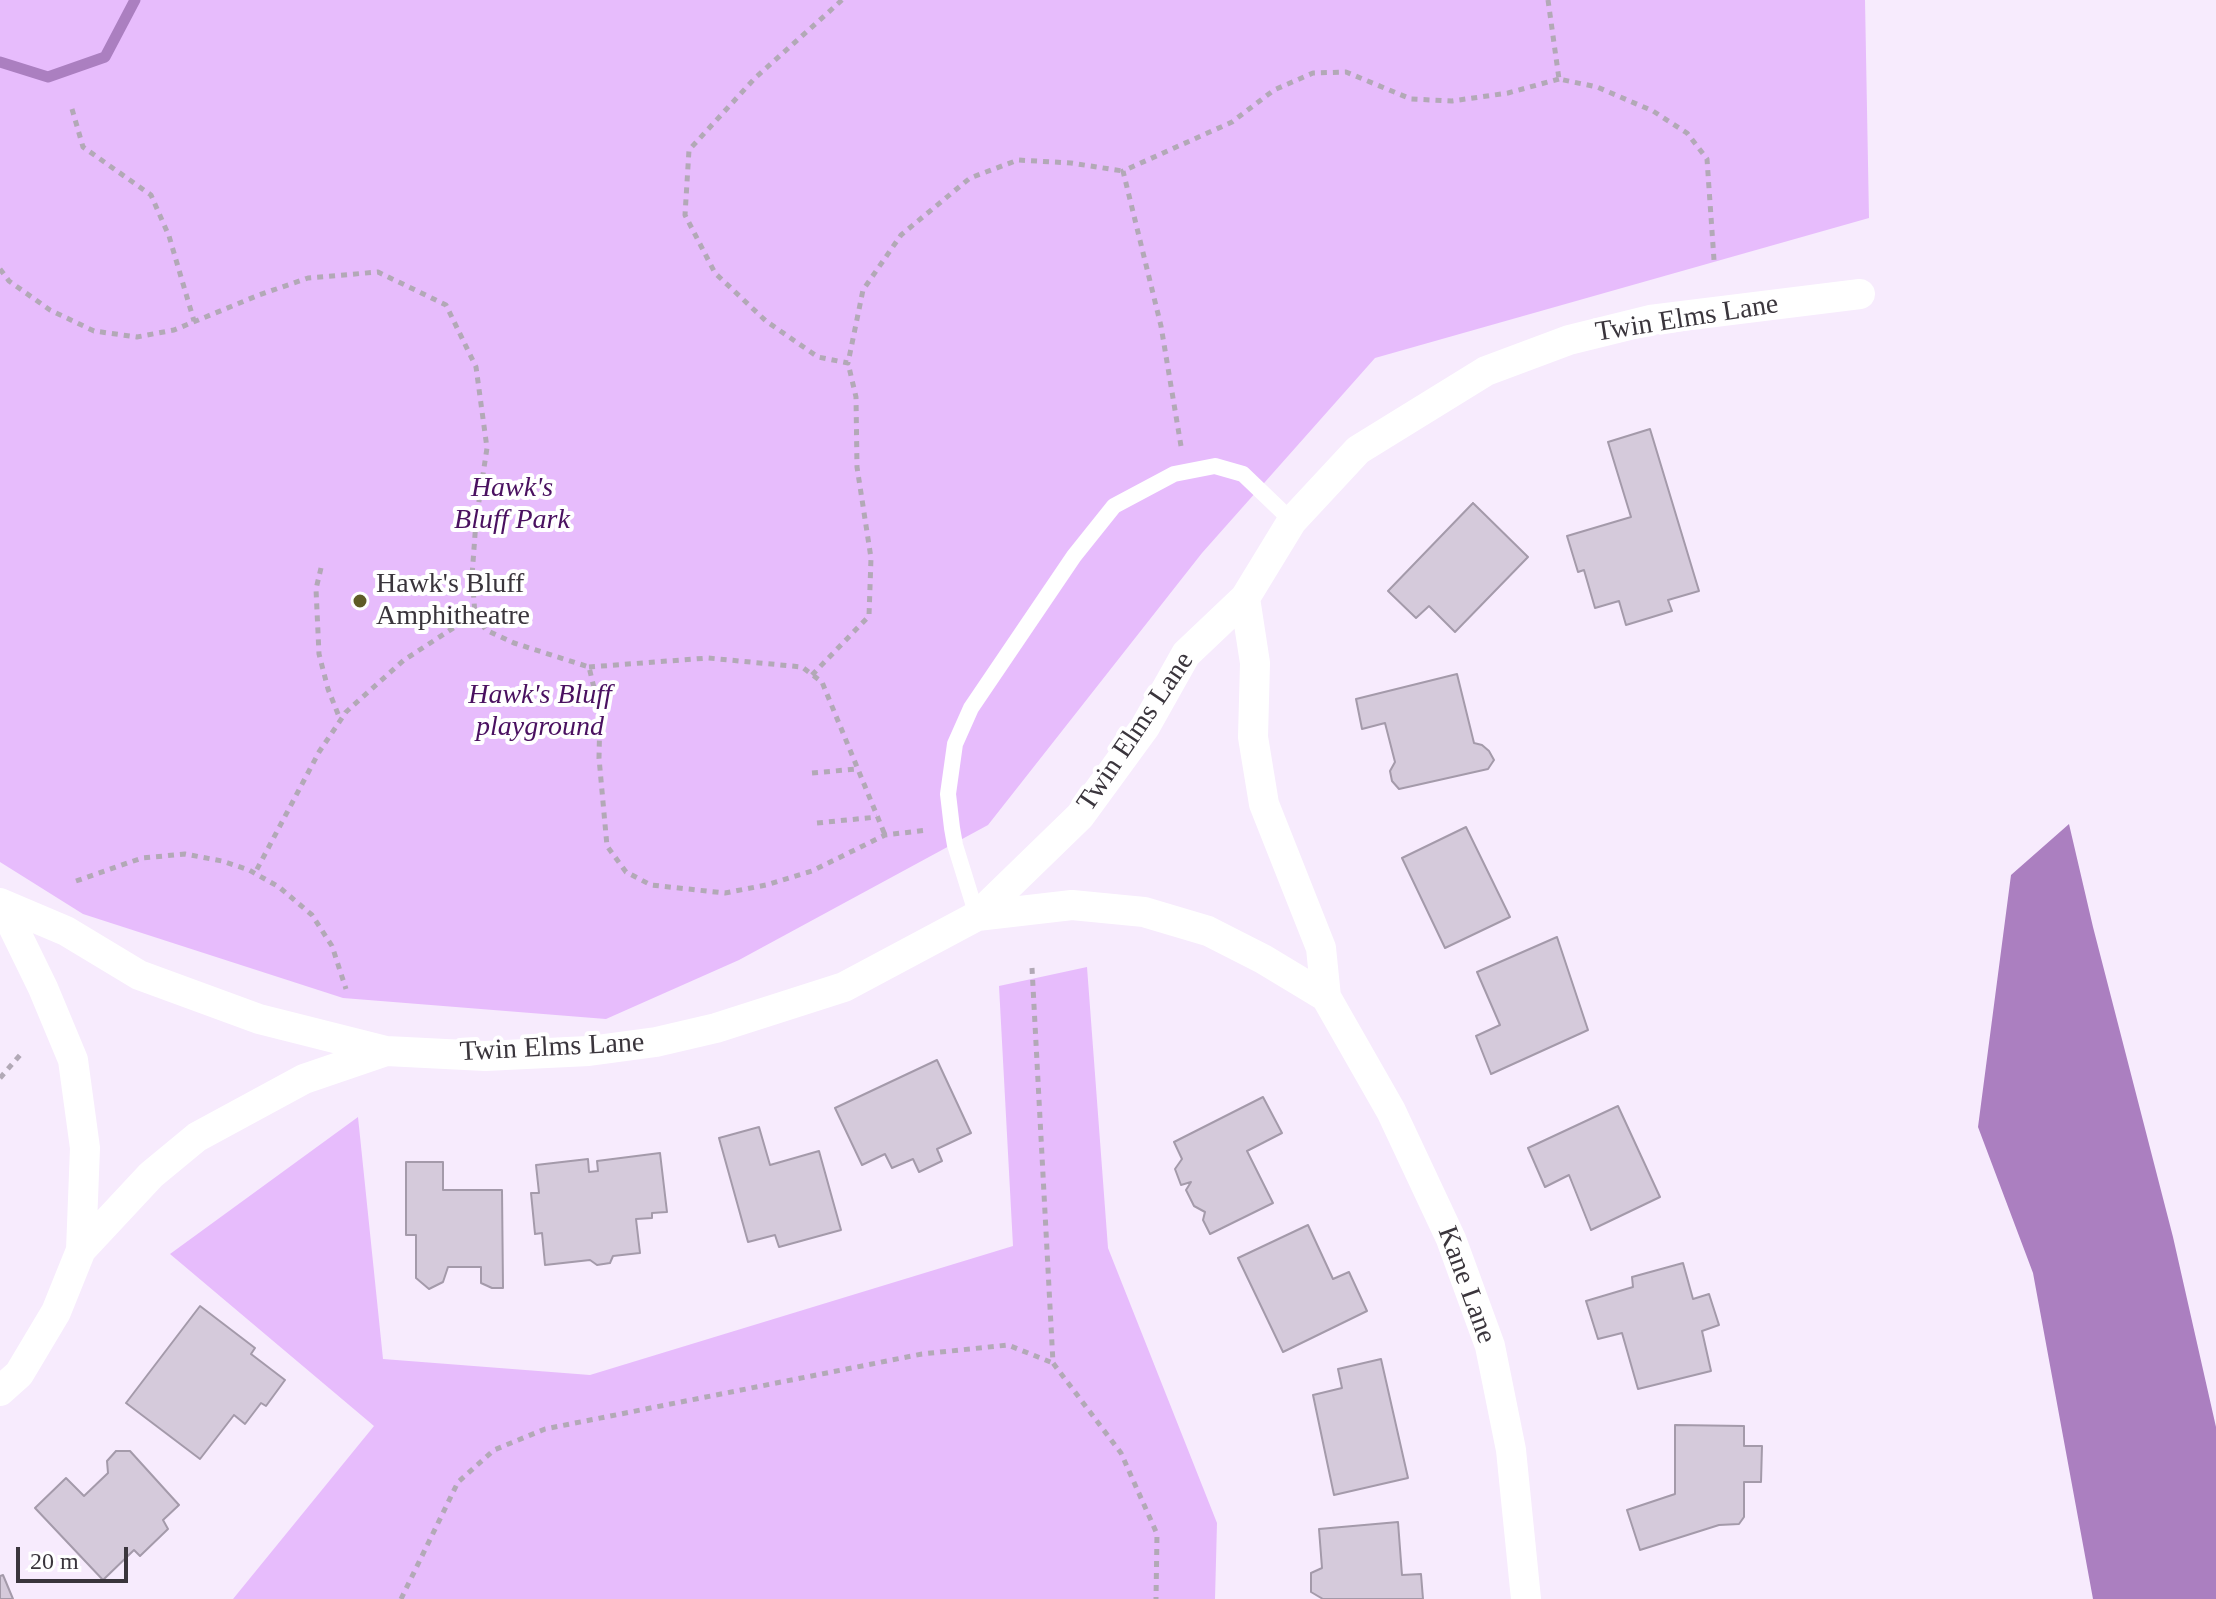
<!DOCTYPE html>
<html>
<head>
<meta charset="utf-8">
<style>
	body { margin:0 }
	#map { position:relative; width:2216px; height:1599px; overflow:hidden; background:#f7ebfd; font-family:Georgia,serif }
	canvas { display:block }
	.scale { position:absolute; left:16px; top:1547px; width:112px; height:36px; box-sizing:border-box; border:4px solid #3a353c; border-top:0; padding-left:10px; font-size:24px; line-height:28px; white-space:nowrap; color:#3a353c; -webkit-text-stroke:6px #fff; paint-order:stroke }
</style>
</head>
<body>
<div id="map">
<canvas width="2216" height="1599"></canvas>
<div class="scale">20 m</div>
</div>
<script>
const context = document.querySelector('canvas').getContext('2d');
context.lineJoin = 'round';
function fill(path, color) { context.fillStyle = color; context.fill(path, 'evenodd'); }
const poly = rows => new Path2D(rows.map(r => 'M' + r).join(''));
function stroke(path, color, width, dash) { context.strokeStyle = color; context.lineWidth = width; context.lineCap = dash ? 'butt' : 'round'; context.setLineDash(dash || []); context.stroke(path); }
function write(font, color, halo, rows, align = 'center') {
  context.font = font + ' Georgia,serif'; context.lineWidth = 8; context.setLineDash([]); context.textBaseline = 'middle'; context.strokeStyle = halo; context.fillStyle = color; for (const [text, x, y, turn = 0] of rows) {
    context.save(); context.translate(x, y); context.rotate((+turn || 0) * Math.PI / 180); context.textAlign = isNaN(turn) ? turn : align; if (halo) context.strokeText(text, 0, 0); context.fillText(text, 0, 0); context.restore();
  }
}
fill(poly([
	[0,0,1865,0,1869,218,1375,358,1202,553,988,825,739,960,606,1019,343,998,83,914,0,862],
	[1087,967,1108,1248,1217,1523,1215,1599,233,1599,374,1426,170,1254,358,1117,383,1359,590,1375,1013,1246,999,986]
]), '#e7bcfc');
fill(poly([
	[2069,824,2093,927,2173,1237,2216,1427,2216,1599,2093,1599,2033,1273,1978,1127,2011,875]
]), '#ab7fc0');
stroke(poly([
	[0,62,48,77,105,57,135,0]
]), '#ab7fc0', 11);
const building = poly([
	[1650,429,1699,591,1668,600,1672,611,1626,625,1619,601,1595,608,1584,570,1578,572,1567,536,1631,517,1608,442,1650,429],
	[1473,503,1528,557,1455,632,1429,606,1416,618,1388,591,1473,503],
	[1457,674,1474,743,1482,745,1489,751,1494,760,1488,769,1399,789,1392,781,1390,771,1395,762,1385,723,1362,729,1356,699,1457,674],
	[1466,827,1510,917,1445,948,1402,858,1466,827],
	[1557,937,1588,1030,1491,1074,1476,1036,1500,1025,1477,972,1557,937],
	[937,1060,971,1133,937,1149,942,1161,919,1172,913,1159,892,1168,885,1154,862,1165,835,1108,937,1060],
	[1263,1097,1282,1133,1247,1151,1273,1203,1210,1234,1203,1220,1205,1212,1194,1206,1186,1190,1191,1182,1181,1185,1175,1169,1182,1159,1174,1142,1263,1097],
	[1618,1106,1660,1197,1591,1230,1569,1175,1545,1187,1528,1148,1618,1106],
	[759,1127,770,1165,819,1151,841,1230,779,1247,775,1235,748,1242,719,1138,759,1127],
	[660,1153,667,1212,652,1213,652,1218,636,1219,640,1253,613,1256,610,1263,597,1265,590,1260,545,1265,542,1233,535,1234,531,1193,539,1193,536,1165,588,1159,589,1172,598,1171,597,1161,660,1153],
	[406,1162,443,1162,443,1190,502,1190,503,1288,492,1288,481,1283,481,1267,448,1267,443,1282,429,1289,416,1278,416,1235,406,1235,406,1162],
	[1308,1225,1333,1279,1349,1272,1367,1311,1283,1352,1238,1258,1308,1225],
	[1683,1263,1693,1299,1709,1294,1719,1325,1702,1331,1711,1371,1638,1389,1622,1333,1598,1339,1586,1301,1633,1287,1632,1277,1683,1263],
	[200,1306,255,1348,251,1354,285,1380,266,1406,261,1403,245,1424,234,1415,200,1459,126,1403,200,1306],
	[1381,1359,1408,1478,1334,1495,1313,1395,1342,1388,1338,1369,1381,1359],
	[1675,1425,1744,1426,1744,1446,1762,1446,1761,1482,1744,1482,1744,1517,1739,1524,1719,1525,1640,1550,1627,1510,1675,1494,1675,1425],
	[116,1451,130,1451,179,1505,163,1520,168,1529,140,1556,134,1550,103,1580,35,1508,66,1478,84,1496,108,1473,107,1461,116,1451],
	[1398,1522,1402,1575,1421,1574,1423,1599,1323,1599,1311,1592,1311,1573,1322,1568,1319,1529,1398,1522],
	[3,1575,13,1599,0,1599,0,1576,3,1575]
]);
fill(building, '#d5cadb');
stroke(building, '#a49aaa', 2);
stroke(poly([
	[842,0,755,78,689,150,685,215,715,273,766,321,818,357,848,363,863,290,901,235,970,178,1018,160,1071,163,1123,171],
	[1548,0,1559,79,1597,87,1653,111,1687,133,1707,159,1714,260],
	[72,109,83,147,151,195,169,236,194,321],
	[0,269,9,281,50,310,94,331,137,337,174,330,259,295,308,278,378,272,446,305,476,367,487,448,476,521,472,576,475,614,404,660,346,712,319,752,255,873],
	[1181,446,1161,326,1123,171,1232,122,1274,90,1313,73,1346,72,1411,99,1452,101,1508,93,1559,79],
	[321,568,316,589,319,654,328,689,340,719],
	[475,614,486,630,514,643,589,667,600,713,599,758,607,846,626,872,651,885,725,893,766,885,812,871,885,835,928,830],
	[589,667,708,658,802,667,822,682,885,835],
	[812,675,869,616,871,558,857,467,856,397,848,363],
	[812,773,857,769],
	[817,823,877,817],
	[76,881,142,858,185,854,222,861,249,870,279,887,312,915,332,946,346,989],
	[1032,968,1053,1363,1121,1453,1157,1534,1156,1599],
	[0,1078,21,1054],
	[401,1599,458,1482,494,1450,545,1429,922,1354,1008,1345,1053,1363]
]), '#b2a9b6', 5, [6, 6]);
stroke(poly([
	[977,916,955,845,952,828,948,794,955,744,971,708,1074,556,1114,506,1174,474,1215,466,1243,474,1292,521]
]), '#fff', 16);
stroke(poly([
	[1245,598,1255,663,1253,737,1264,804,1321,948,1326,997,1391,1111,1451,1239,1490,1346,1511,1450,1526,1599],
	[0,903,66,931,139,975,259,1019,386,1051,485,1056,589,1051,656,1042,716,1028,844,987,977,916,1080,816,1145,727,1186,654,1245,598,1292,521,1358,450,1486,371,1569,340,1650,320,1860,294],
	[977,916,1072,905,1144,912,1208,931,1263,959,1326,997],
	[81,1250,151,1175,197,1137,304,1079,386,1051],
	[0,1391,19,1374,56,1312,81,1250,85,1148,73,1060,43,988,2,904]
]), '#fff', 30);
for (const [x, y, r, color] of [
	[360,601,8,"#5f5b27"]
]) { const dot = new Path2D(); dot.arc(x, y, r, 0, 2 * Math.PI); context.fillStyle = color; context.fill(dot); stroke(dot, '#fff', 3); }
write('28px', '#3a353c', '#fff', [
	["Twin Elms Lane",1687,319,-9],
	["Twin Elms Lane",1136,732,-56],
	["Twin Elms Lane",552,1048,-3],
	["Kane Lane",1466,1285,70]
]);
write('italic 28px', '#4a1160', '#fff', [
	["Hawk's",512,489],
	["Bluff Park",512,521],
	["Hawk's Bluff",540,696],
	["playground",540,728]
]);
write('28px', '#3a353c', '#fff', [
	["Hawk's Bluff",376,585],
	["Amphitheatre",376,617]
], 'left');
</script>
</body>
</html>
